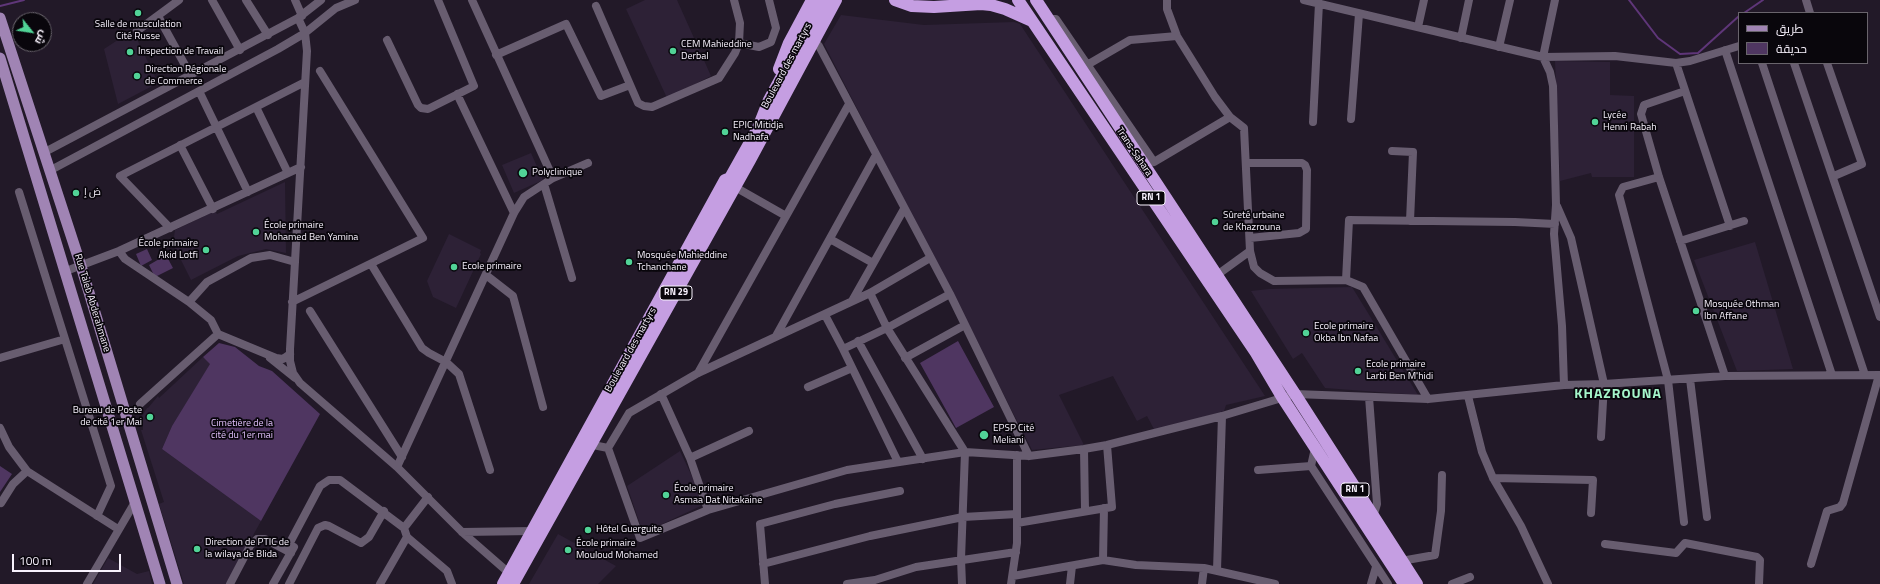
<!DOCTYPE html>
<html>
<head>
<meta charset="utf-8">
<style>
	body { margin:0 }
	#map { position:relative; width:1880px; height:584px; overflow:hidden; background:#221928; font-family:"Titillium Web",Cairo,sans-serif }
	canvas { display:block }
	.legend { position:absolute; left:1738px; top:12px; width:130px; height:52px; box-sizing:border-box; background:#09060c; border:1px solid #69646c; margin:0; padding:5px 7px; list-style:none; font-size:12px; color:#f8f2fd }
	.legend li { display:flex; align-items:center; gap:8px; height:20px }
	.legend b { width:20px; border:1px solid #69646c }
	.north { position:absolute; left:12px; top:12px; width:40px; height:40px; box-sizing:border-box; background:#09060c; border:1px solid #69646c; border-radius:50%; rotate:120deg; font-size:11px; font-weight:700; line-height:16px; text-align:center; color:#f8f2fd }
	.north::after { content:''; display:block; margin:auto; width:14px; height:18px; background:#51d397; clip-path:polygon(50% 0,100% 100%,50% 72%,0 100%) }
	.scale { position:absolute; left:12px; top:554px; width:109px; height:18px; box-sizing:border-box; border:2px solid #f8f2fd; border-top:0; padding-left:5px; font-size:12px; line-height:14px; white-space:nowrap; color:#f8f2fd; -webkit-text-stroke:3px #09060c; paint-order:stroke }
</style>
</head>
<body>
<div id="map">
<canvas width="1880" height="584"></canvas>
<ul class="legend">
<li><b style="height:5px;background:#a084b4"></b>طريق</li>
<li><b style="height:11px;background:#4f3661"></b>حديقة</li>
</ul>
<div class="north">ش</div>
<div class="scale">100 m</div>
</div>
<script>
const context = document.querySelector('canvas').getContext('2d');
context.lineJoin = 'round';
function fill(path, color) { context.fillStyle = color; context.fill(path, 'evenodd'); }
const poly = rows => new Path2D(rows.map(r => 'M' + r).join(''));
function stroke(path, color, width, dash) { context.strokeStyle = color; context.lineWidth = width; context.lineCap = dash ? 'butt' : 'round'; context.setLineDash(dash || []); context.stroke(path); }
function write(font, color, halo, rows, align = 'center') {
  context.font = font + ' "Titillium Web",Cairo,sans-serif'; context.lineWidth = 3.5; context.setLineDash([]); context.textBaseline = 'middle'; context.strokeStyle = halo; context.fillStyle = color; for (const [text, x, y, turn = 0] of rows) {
    context.save(); context.translate(x, y); context.rotate((+turn || 0) * Math.PI / 180); context.textAlign = isNaN(turn) ? turn : align; if (halo) context.strokeText(text, 0, 0); context.fillText(text, 0, 0); context.restore();
  }
}
fill(poly([
	[645,0,677,0,711,76,667,98,626,9],
	[841,15,924,25,1014,22,1020,24,1265,396,1226,405,1224,411,1155,431,1147,416,1137,421,1113,376,1059,395,1084,445,1032,450,824,44],
	[134,33,158,83,118,104,104,49,124,36],
	[1555,61,1610,62,1610,95,1634,96,1634,177,1592,177,1591,173,1560,181],
	[531,153,543,180,514,193,502,165],
	[285,182,286,253,266,249,238,256,191,280,173,244,175,230,215,211,217,214],
	[449,234,481,250,480,253,481,254,456,308,433,297,427,281],
	[1755,242,1793,369,1737,371,1694,260],
	[1352,287,1368,313,1418,395,1325,388,1302,353,1293,359,1251,291,1269,289],
	[203,357,211,364,172,426,162,449,261,521,226,584,184,584,159,504,164,502,163,499,141,430,143,430,143,419,141,418,147,408,148,408,158,396,159,398],
	[680,451,705,504,643,533,627,486],
	[558,534,616,566,598,584,529,584],
	[108,558,137,574,149,571,152,584,93,584]
]), '#2d2136');
fill(poly([
	[147,249,152,260,141,266,136,254],
	[166,255,173,268,155,277,149,265],
	[958,341,994,407,956,428,920,363],
	[219,343,235,347,259,366,272,371,320,414,261,521,162,449,172,426,210,364,203,357],
	[0,466,12,474,0,492]
]), '#4f3661');
stroke(poly([
	[1629,0,1658,38,1680,54,1698,53,1739,16],
	[0,6,24,0],
	[1744,13,1763,0]
]), '#5f3679', 2);
stroke(poly([
	[212,0,240,50],
	[246,0,268,35],
	[295,0,302,16],
	[472,0,553,178],
	[1167,0,1167,9,1177,36,1215,97,1230,117,1244,128,1250,251,1254,267,1260,273,1274,281,1346,280,1363,287,1428,399],
	[1304,0,1543,57,1615,56,1676,63,1690,61,1739,46],
	[1555,0,1543,57,1550,72,1553,86,1556,205,1554,234,1562,326,1564,385],
	[1806,0,1810,13],
	[596,6,638,103,644,106,652,107,719,78,735,53,739,43,740,23,734,0],
	[158,16,191,76],
	[298,18,305,33,307,51,290,349,290,361,293,373,300,383,397,467,462,532,509,573],
	[1050,19,1056,19,1154,162,1230,117],
	[1418,27,1424,0],
	[137,31,179,0],
	[1461,38,1469,0],
	[387,40,418,105,421,108,428,109,474,86,438,0],
	[814,40,819,46,950,294,1029,456],
	[739,43,759,47,771,42,776,28,769,0],
	[1499,47,1510,0],
	[1725,50,1832,375],
	[496,55,566,24,601,96,630,85],
	[1676,63,1730,226],
	[1762,63,1865,375],
	[1794,63,1880,317],
	[1827,63,1862,164,1834,176],
	[1087,65,1130,40,1177,36],
	[199,91,248,192],
	[1685,91,1644,105,1641,114,1659,177,1725,376],
	[457,94,514,213],
	[256,107,288,173],
	[1351,119,1359,14],
	[1313,122,1319,3],
	[180,145,213,209],
	[1392,151,1413,152,1410,221],
	[43,153,298,18,321,0],
	[1246,163,1302,163,1305,165,1307,170,1306,229,1299,233,1250,238],
	[49,171,278,49,305,33,336,8,355,0],
	[1659,177,1623,187,1619,195,1668,380,1684,522],
	[544,184,572,278],
	[735,187,786,216],
	[19,192,111,486,97,516],
	[1557,206,1571,238,1604,384,1601,437],
	[170,228,120,176,305,82],
	[830,239,873,263],
	[1680,241,1744,221],
	[119,251,125,259,189,302],
	[371,264,422,348,429,353,446,362,459,374,490,470],
	[66,271,119,251,301,167],
	[486,275,513,296,543,407],
	[1217,275,1250,251],
	[1346,280,1349,220,1515,222,1555,224],
	[870,293,887,328,950,294],
	[852,301,904,209],
	[292,302,423,238,320,71],
	[310,311,402,457],
	[825,315,843,349,898,462],
	[218,334,211,320,189,302,207,282,251,258,270,255,295,262],
	[776,336,876,155],
	[858,341,923,459],
	[843,349,887,328,965,452,961,559,962,584],
	[0,358,65,339],
	[270,358,295,378],
	[905,358,965,325],
	[698,373,849,104],
	[1690,379,1707,517],
	[808,387,852,368],
	[661,394,690,458,708,510],
	[1468,396,1482,452,1493,478,1521,526,1548,584],
	[1369,397,1377,504,1373,517],
	[140,404,218,334,276,358,283,359,290,354],
	[0,428,9,447,27,471,118,529],
	[588,444,608,448],
	[608,448,640,538,708,510,847,470,965,452,1029,456,1084,449,1107,445,1222,416,1295,394,1428,399,1564,385,1604,384,1725,376,1880,375],
	[608,448,629,413,698,373,870,293,930,258],
	[1315,448,1311,466,1388,584],
	[1084,449,1085,510],
	[690,458,749,431],
	[397,467,514,213,524,197,553,178,588,163],
	[1258,470,1311,466],
	[1493,478,1593,480,1591,513],
	[1,503,13,484,27,471],
	[1017,523,1112,507,1107,445],
	[404,528,428,497],
	[462,532,533,531],
	[407,537,447,571,452,584],
	[1605,544,1676,553,1685,543,1757,557,1760,560,1759,584],
	[286,550,320,486,329,480,340,480,404,528,407,537,380,584],
	[1103,560,1104,508],
	[1401,561,1435,555,1441,511,1442,475],
	[763,564,870,536,963,517,1017,514],
	[1811,564,1827,511,1840,507,1843,503,1879,375],
	[1217,570,1222,416],
	[1013,576,1103,560,1136,565,1204,568,1275,584],
	[87,584,135,502],
	[230,584,250,546,257,539,265,539,291,553],
	[273,584,294,547],
	[289,584,318,528,325,525,329,526,361,543,369,537,384,511],
	[765,584,760,524,835,504,900,491],
	[847,584,875,580,916,567,1016,552],
	[1011,584,1017,543,1017,455],
	[1070,584,1072,566],
	[1202,584,1204,568],
	[1371,584,1376,567],
	[1452,584,1470,577]
]), '#685d70', 8);
stroke(poly([
	[0,18,81,266,177,584],
	[0,58,160,584]
]), '#a084b4', 11);
stroke(poly([
	[895,0,912,6,934,7,981,4,991,5,1005,9,1032,21],
	[1018,0,1256,353,1282,397,1404,584],
	[1036,0,1295,394,1417,584],
	[779,69,789,43,812,0],
	[503,584,725,180,730,178,758,128,769,100,823,0],
	[513,584,750,160,836,0]
]), '#c59ee2', 12);
for (const [x, y, r, color] of [
	[138,13,4,"#51d397"],
	[673,51,4,"#51d397"],
	[130,52,4,"#51d397"],
	[137,76,4,"#51d397"],
	[1595,122,4,"#51d397"],
	[725,132,4,"#51d397"],
	[523,173,5,"#51d397"],
	[76,193,4,"#51d397"],
	[1215,222,4,"#51d397"],
	[256,232,4,"#51d397"],
	[206,250,4,"#51d397"],
	[629,262,4,"#51d397"],
	[454,267,4,"#51d397"],
	[1696,311,4,"#51d397"],
	[1306,333,4,"#51d397"],
	[1358,371,4,"#51d397"],
	[150,417,4,"#51d397"],
	[984,435,5,"#51d397"],
	[666,495,4,"#51d397"],
	[588,530,4,"#51d397"],
	[197,549,4,"#51d397"],
	[568,550,4,"#51d397"]
]) { const dot = new Path2D(); dot.arc(x, y, r, 0, 2 * Math.PI); context.fillStyle = color; context.fill(dot); stroke(dot, '#09060c', 1.5); }
for (const [x, y, w] of [
	[1151,198,28],
	[676,293,32],
	[1355,490,28]
]) { const box = new Path2D(); box.roundRect(x - w / 2, y - 7, w, 14, 3); context.fillStyle = '#09060c'; context.fill(box); stroke(box, '#f8f2fd', 1); }
write('bold 9px', '#f8f2fd', null, [
	["RN 1",1151,198],
	["RN 29",676,293],
	["RN 1",1355,490]
]);
write('10px', '#f8f2fd', '#09060c', [
	["Salle de musculation",138,25,"center"],
	["Cité Russe",138,37,"center"],
	["CEM Mahieddine",681,45],
	["Derbal",681,57],
	["Inspection de Travail",138,52],
	["Direction Régionale",145,70],
	["de Commerce",145,82],
	["Lycée",1603,116],
	["Henni Rabah",1603,128],
	["EPIC Mitidja",733,126],
	["Nadhafa",733,138],
	["Polyclinique",532,173],
	["ض إ",84,193],
	["Sûreté urbaine",1223,216],
	["de Khazrouna",1223,228],
	["École primaire",264,226],
	["Mohamed Ben Yamina",264,238],
	["École primaire",198,244,"right"],
	["Akid Lotfi",198,256,"right"],
	["Mosquée Mahieddine",637,256],
	["Tchanchane",637,268],
	["Ecole primaire",462,267],
	["Mosquée Othman",1704,305],
	["Ibn Affane",1704,317],
	["Ecole primaire",1314,327],
	["Okba Ibn Nafaa",1314,339],
	["Ecole primaire",1366,365],
	["Larbi Ben M'hidi",1366,377],
	["Bureau de Poste",142,411,"right"],
	["de cité 1er Mai",142,423,"right"],
	["EPSP Cité",993,429],
	["Meliani",993,441],
	["École primaire",674,489],
	["Asmaa Dat Nitakaine",674,501],
	["Hôtel Guerguite",596,530],
	["Direction de PTIC de",205,543],
	["la wilaya de Blida",205,555],
	["École primaire",576,544],
	["Mouloud Mohamed",576,556]
], 'left');
write('10px', '#f8f2fd', '#09060c', [
	["Boulevard des martyrs",787,66,-62],
	["Trans-Sahara",1134,152,56],
	["Rue Taleb Abderahmane",92,303,73],
	["Boulevard des martyrs",631,350,-61]
]);
write('10px', '#e1c0fb', '#09060c', [
	["Cimetière de la",242,424],
	["cité du 1er mai",242,436]
]);
context.letterSpacing = '1px';
write('bold 14px', '#a4f6ca', '#09060c', [
	["KHAZROUNA",1618,395]
]);
context.letterSpacing = '0px';
</script>
</body>
</html>
